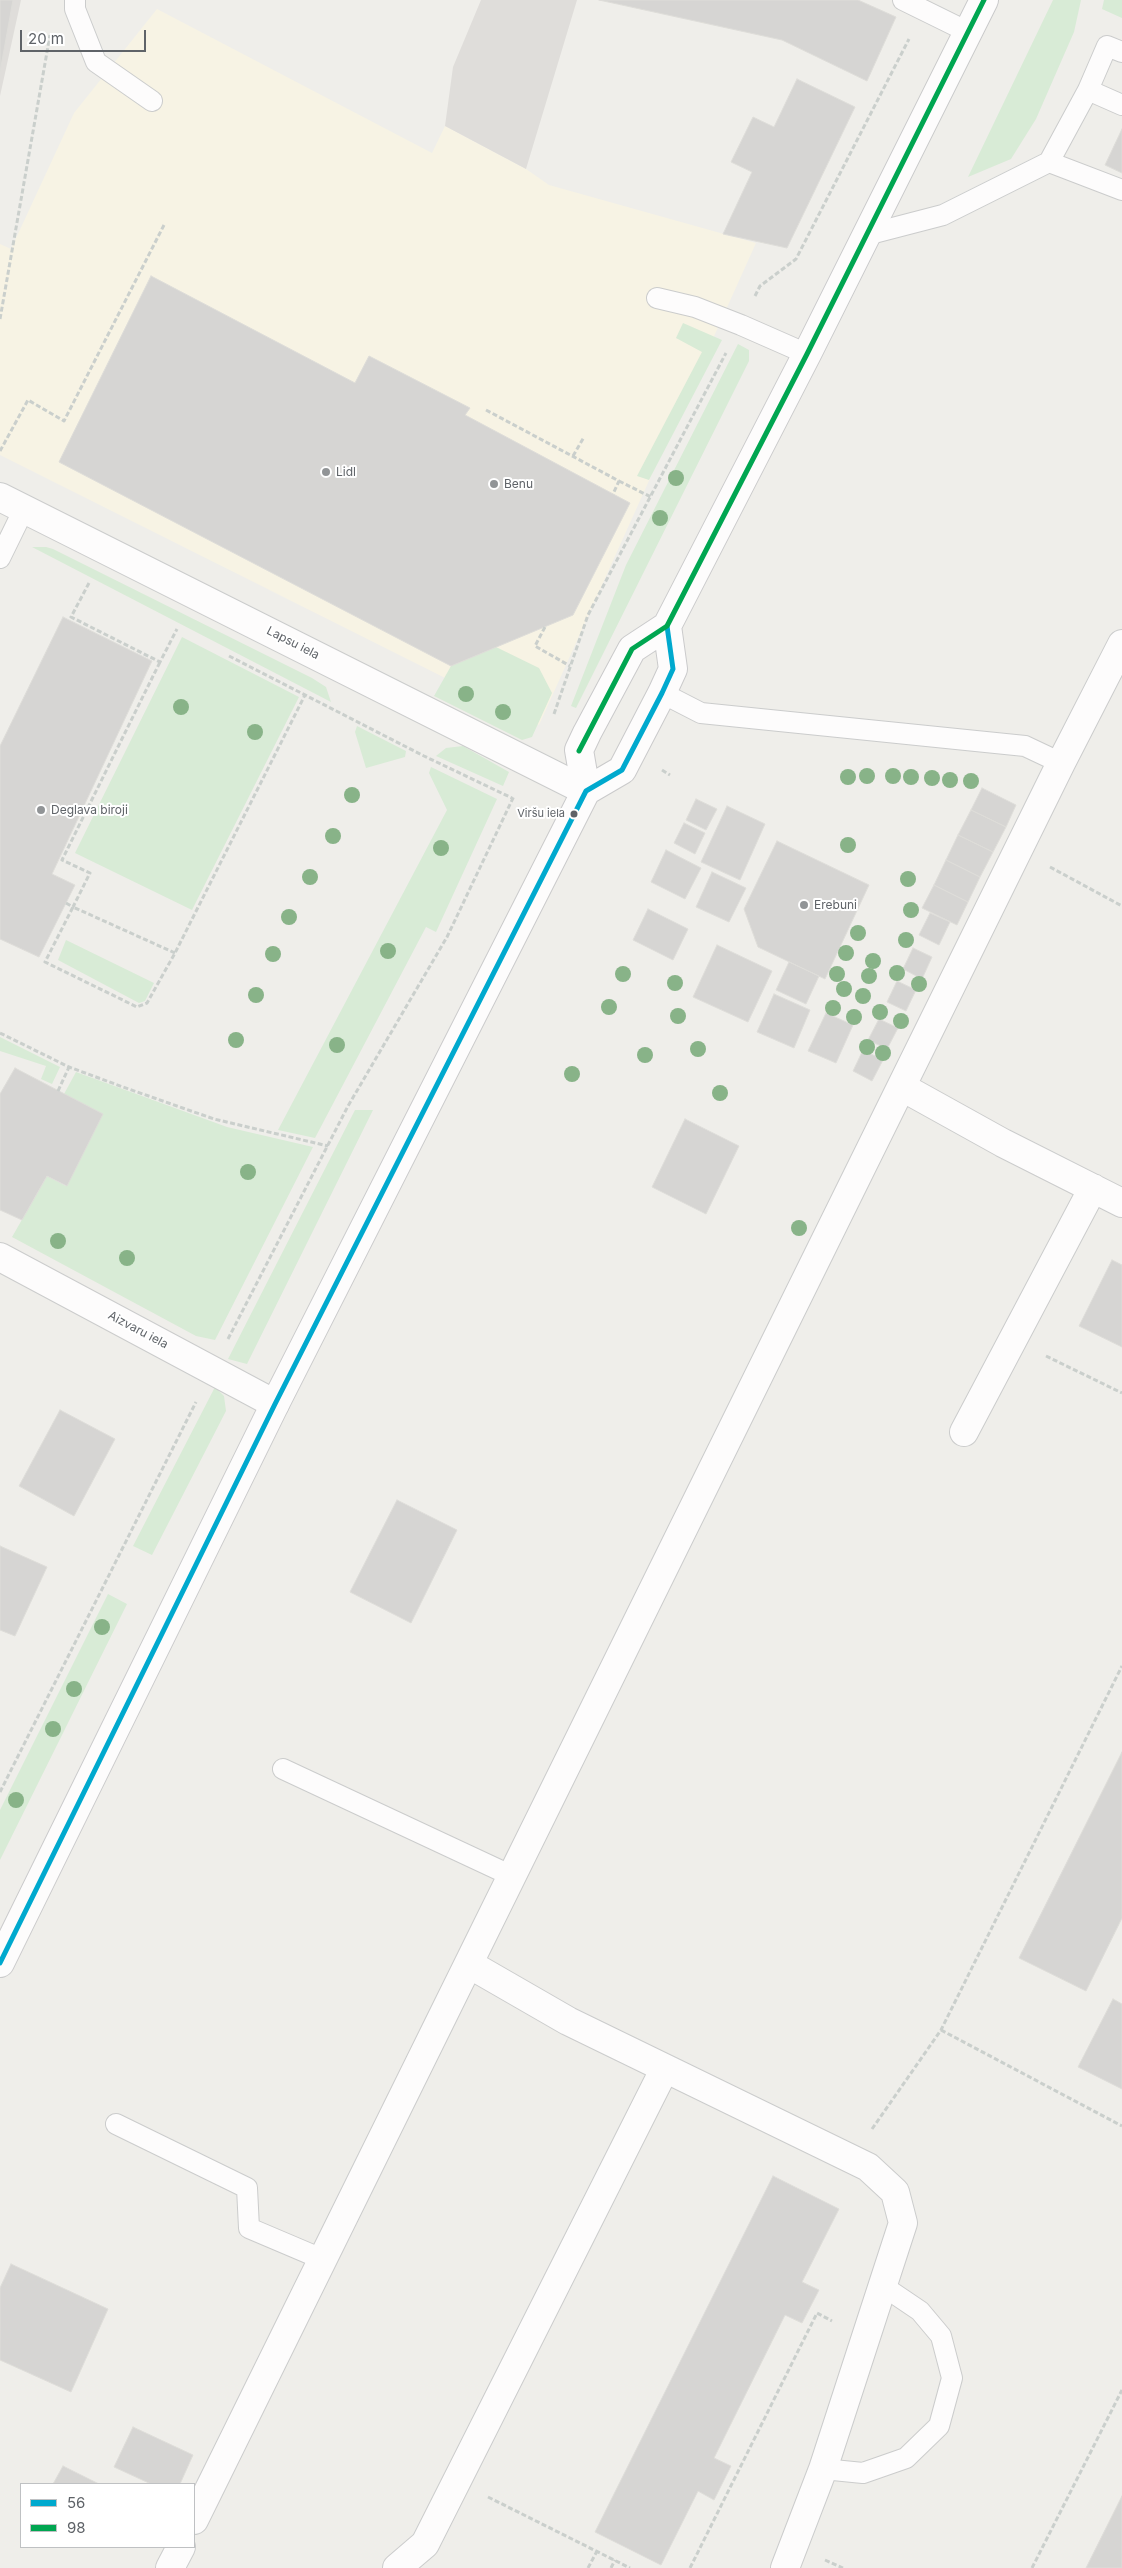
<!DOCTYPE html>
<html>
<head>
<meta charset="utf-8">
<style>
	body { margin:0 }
	#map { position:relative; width:1122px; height:2568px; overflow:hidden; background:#efeeea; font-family:Inter,sans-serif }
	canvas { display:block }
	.legend { position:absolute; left:20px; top:2483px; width:175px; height:65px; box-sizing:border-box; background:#fff; border:1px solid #bfc1c3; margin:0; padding:6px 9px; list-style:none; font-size:15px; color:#5f6368 }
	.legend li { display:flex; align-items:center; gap:10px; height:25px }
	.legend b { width:25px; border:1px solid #bfc1c3 }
	.scale { position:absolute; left:20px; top:30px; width:126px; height:22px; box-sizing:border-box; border:2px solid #5f6368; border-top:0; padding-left:6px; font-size:15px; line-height:18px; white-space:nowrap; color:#5f6368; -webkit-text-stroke:4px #fff; paint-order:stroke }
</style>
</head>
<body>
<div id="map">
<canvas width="1122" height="2568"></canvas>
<ul class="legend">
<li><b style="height:6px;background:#00a9ce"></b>56</li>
<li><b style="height:6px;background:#00a651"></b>98</li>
</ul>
<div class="scale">20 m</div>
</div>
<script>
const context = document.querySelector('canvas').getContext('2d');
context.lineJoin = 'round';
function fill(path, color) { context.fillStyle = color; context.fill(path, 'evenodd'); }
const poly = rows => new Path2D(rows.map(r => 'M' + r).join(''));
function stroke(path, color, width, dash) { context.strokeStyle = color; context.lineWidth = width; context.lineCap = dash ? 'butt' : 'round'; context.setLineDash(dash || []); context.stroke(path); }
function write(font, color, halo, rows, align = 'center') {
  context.font = font + ' Inter,sans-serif'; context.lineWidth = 4; context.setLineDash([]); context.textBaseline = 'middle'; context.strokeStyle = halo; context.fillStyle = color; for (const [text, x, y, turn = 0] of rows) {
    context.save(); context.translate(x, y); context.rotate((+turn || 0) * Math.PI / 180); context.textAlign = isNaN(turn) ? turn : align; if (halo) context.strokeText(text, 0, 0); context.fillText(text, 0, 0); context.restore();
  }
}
fill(poly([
	[157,9,432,153,445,126,526,169,549,185,756,243,539,725,0,455,0,244,11,249,74,113]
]), '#f7f3e4');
fill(poly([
	[0,0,21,0,0,96],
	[481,0,577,0,526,169,445,126,453,67]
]), '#dfddda');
fill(poly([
	[1053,0,1081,0,1074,32,1036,119,1011,159,968,177],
	[1104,0,1122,0,1122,18,1102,9],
	[683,323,722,340,649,480,637,476,702,352,676,338],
	[738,344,749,350,749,361,576,708,571,706,626,565],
	[32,547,46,547,53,549,312,678,326,687,331,702],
	[182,637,299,697,192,910,75,853],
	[496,647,539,668,552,693,532,737,522,740,434,696,451,666],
	[357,726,406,751,405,757,366,768,355,732],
	[463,746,509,772,503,786,436,756,446,748],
	[431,767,497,799,436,932,426,927,315,1138,278,1130,447,810,429,773],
	[66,940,154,983,145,1001,139,1003,58,960],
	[0,1037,60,1067,52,1084,41,1079,46,1066,0,1051],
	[76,1072,227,1127,313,1147,215,1340,196,1336,12,1237,47,1176,66,1186,64,1094],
	[355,1110,373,1110,247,1364,228,1359],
	[215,1387,224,1396,226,1411,152,1555,133,1546],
	[108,1594,127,1604,0,1860,0,1810]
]), '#d8ebd6');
const building = poly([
	[0,0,13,0,0,72,0,0],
	[599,0,858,0,896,17,867,81,782,40,599,0],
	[797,79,855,107,787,248,723,234,752,172,731,162,753,117,774,127,797,79],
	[1122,129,1122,173,1105,165,1122,129],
	[151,276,355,383,369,356,470,408,465,415,630,503,573,615,451,666,59,462,151,276],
	[63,617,152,661,52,874,75,885,39,957,0,939,0,746,63,617],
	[982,788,1016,805,1006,827,971,810,982,788],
	[696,799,717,809,706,830,686,820,696,799],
	[727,806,765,824,740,880,701,862,727,806],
	[971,810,1006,827,993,852,958,835,971,810],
	[684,823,705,833,695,854,674,843,684,823],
	[958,835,993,852,980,877,946,860,958,835],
	[777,841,869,885,825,979,758,947,744,909,777,841],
	[666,850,701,868,685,899,651,882,666,850],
	[946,860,980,877,968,902,934,885,946,860],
	[712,872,746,888,729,922,696,907,712,872],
	[934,885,968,902,957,925,922,908,934,885],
	[648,909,688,929,673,960,633,940,648,909],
	[930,913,950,922,939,945,919,935,930,913],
	[717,945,772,971,748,1022,693,997,717,945],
	[913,948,932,957,922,979,903,969,913,948],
	[789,962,819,976,806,1004,776,990,789,962],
	[897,981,916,990,906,1011,887,1002,897,981],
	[774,994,810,1010,794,1048,757,1032,774,994],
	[826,1013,853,1025,836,1063,808,1051,826,1013],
	[879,1019,898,1028,887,1049,868,1040,879,1019],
	[863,1050,883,1060,872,1081,853,1071,863,1050],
	[15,1068,103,1114,67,1186,47,1176,22,1220,0,1210,0,1094,15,1068],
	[685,1119,739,1146,706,1214,652,1187,685,1119],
	[1112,1260,1122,1265,1122,1347,1079,1326,1112,1260],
	[60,1410,115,1439,74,1516,19,1486,60,1410],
	[397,1500,457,1530,411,1623,350,1592,397,1500],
	[0,1546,47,1567,15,1636,0,1630,0,1546],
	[1122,1752,1122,1918,1086,1991,1019,1958,1122,1752],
	[1113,1999,1122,2004,1122,2089,1078,2067,1113,1999],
	[773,2176,839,2209,802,2282,819,2290,802,2323,785,2315,714,2458,731,2466,714,2500,698,2491,661,2565,595,2532,773,2176],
	[11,2264,108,2309,71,2392,0,2360,0,2288,11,2264],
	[133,2427,193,2455,180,2484,151,2484,114,2467,133,2427],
	[63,2466,99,2484,53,2484,63,2466],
	[1122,2496,1122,2568,1086,2568,1122,2496]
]);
fill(building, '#d6d5d3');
stroke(building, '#deddd9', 1);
const service = poly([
	[75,0,75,9,96,62,152,101],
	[903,0,968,32],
	[1088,90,1122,105],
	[1049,162,1122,190],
	[866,235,943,215,1049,162,1088,90,1107,46,1122,52],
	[657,298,695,307,741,325,807,354],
	[0,558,24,509],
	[662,693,701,713,1025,746,1061,763],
	[283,1769,512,1876],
	[116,2124,247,2188,249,2228,322,2259],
	[823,2469,863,2473,906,2458,939,2426,952,2378,941,2336,920,2311,883,2286]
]);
const minor = poly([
	[0,497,586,791],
	[902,1087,1003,1143,1122,1203],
	[0,1257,275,1404],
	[964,1432,1093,1188],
	[469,1964,568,2021,868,2167,895,2192,903,2223,823,2469,785,2568],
	[194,2520,1061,763,1122,644],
	[170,2568,181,2547],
	[397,2568,425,2544,664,2070]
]);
const secondary = poly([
	[586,791,579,750,587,733,632,649,667,626,807,354,984,0],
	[0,1963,275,1404,586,791,622,770,662,693,673,669,667,626]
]);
stroke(service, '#cbcccc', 22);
stroke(minor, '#cbcccc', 30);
stroke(secondary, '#cacacb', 30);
stroke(poly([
	[755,296,760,286,796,259,909,39],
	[0,319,50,35],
	[486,410,619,481,613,494],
	[0,451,28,400,64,421,164,225],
	[573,456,584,437],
	[619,481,651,497],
	[89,583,71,617,160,662,177,629],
	[545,627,535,646,570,666],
	[229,656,424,756,512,798],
	[554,714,588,615,726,353],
	[662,770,670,775],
	[1050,867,1122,906],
	[66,903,73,907,90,873,62,860,160,662],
	[175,953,73,907,45,962,137,1007,147,1003,175,953,305,695],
	[0,1033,69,1067,123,1087,214,1119,328,1146],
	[58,1091,69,1067],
	[228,1339,348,1106,447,937,514,796],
	[1046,1356,1122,1393],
	[0,1792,196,1402],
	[941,2030,1122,2126],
	[872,2129,941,2030,1122,1666],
	[488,2497,630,2568],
	[825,2560,843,2568],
	[588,2568,597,2551],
	[611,2568,615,2560],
	[690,2568,817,2313,832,2321],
	[1032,2568,1122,2390]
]), '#cacfcc', 3, [5, 2.5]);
stroke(service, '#fdfcfc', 20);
stroke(minor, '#fdfcfc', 28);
stroke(secondary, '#fdfcfc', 28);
stroke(poly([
	[0,1963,275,1404,586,791,622,770,662,693,673,669,667,626]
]), '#00a9ce', 5);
stroke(poly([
	[579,751,632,649,667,626,807,354,984,0]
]), '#00a651', 5);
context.fillStyle = '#88b388';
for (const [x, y] of [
	[676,478],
	[660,518],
	[466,694],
	[181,707],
	[503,712],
	[255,732],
	[867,776],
	[893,776],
	[848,777],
	[911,777],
	[932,778],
	[950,780],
	[971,781],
	[352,795],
	[333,836],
	[848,845],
	[441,848],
	[310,877],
	[908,879],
	[911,910],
	[289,917],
	[858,933],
	[906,940],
	[388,951],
	[846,953],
	[273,954],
	[873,961],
	[897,973],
	[623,974],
	[837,974],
	[869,976],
	[675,983],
	[919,984],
	[844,989],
	[256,995],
	[863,996],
	[609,1007],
	[833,1008],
	[880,1012],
	[678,1016],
	[854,1017],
	[901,1021],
	[236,1040],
	[337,1045],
	[867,1047],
	[698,1049],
	[883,1053],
	[645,1055],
	[572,1074],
	[720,1093],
	[248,1172],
	[799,1228],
	[58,1241],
	[127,1258],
	[102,1627],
	[74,1689],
	[53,1729],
	[16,1800]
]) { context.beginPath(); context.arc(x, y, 8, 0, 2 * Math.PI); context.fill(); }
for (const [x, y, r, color] of [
	[326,472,5,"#919496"],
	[494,484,5,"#919496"],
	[41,810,5,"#919496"],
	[574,814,4.5,"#5f6368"],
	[804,905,5,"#919496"]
]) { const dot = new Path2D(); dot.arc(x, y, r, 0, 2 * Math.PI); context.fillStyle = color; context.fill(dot); stroke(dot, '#fff', 2); }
write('11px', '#5f6368', '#fff', [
	["Viršu iela",565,814]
], 'right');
write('12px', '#5f6368', '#fff', [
	["Lidl",336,472],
	["Benu",504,484],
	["Deglava biroji",51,810],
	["Erebuni",814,905]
], 'left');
write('12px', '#5f6368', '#fff', [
	["Lapsu iela",293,643,27],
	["Aizvaru iela",138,1330,28]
]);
</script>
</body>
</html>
